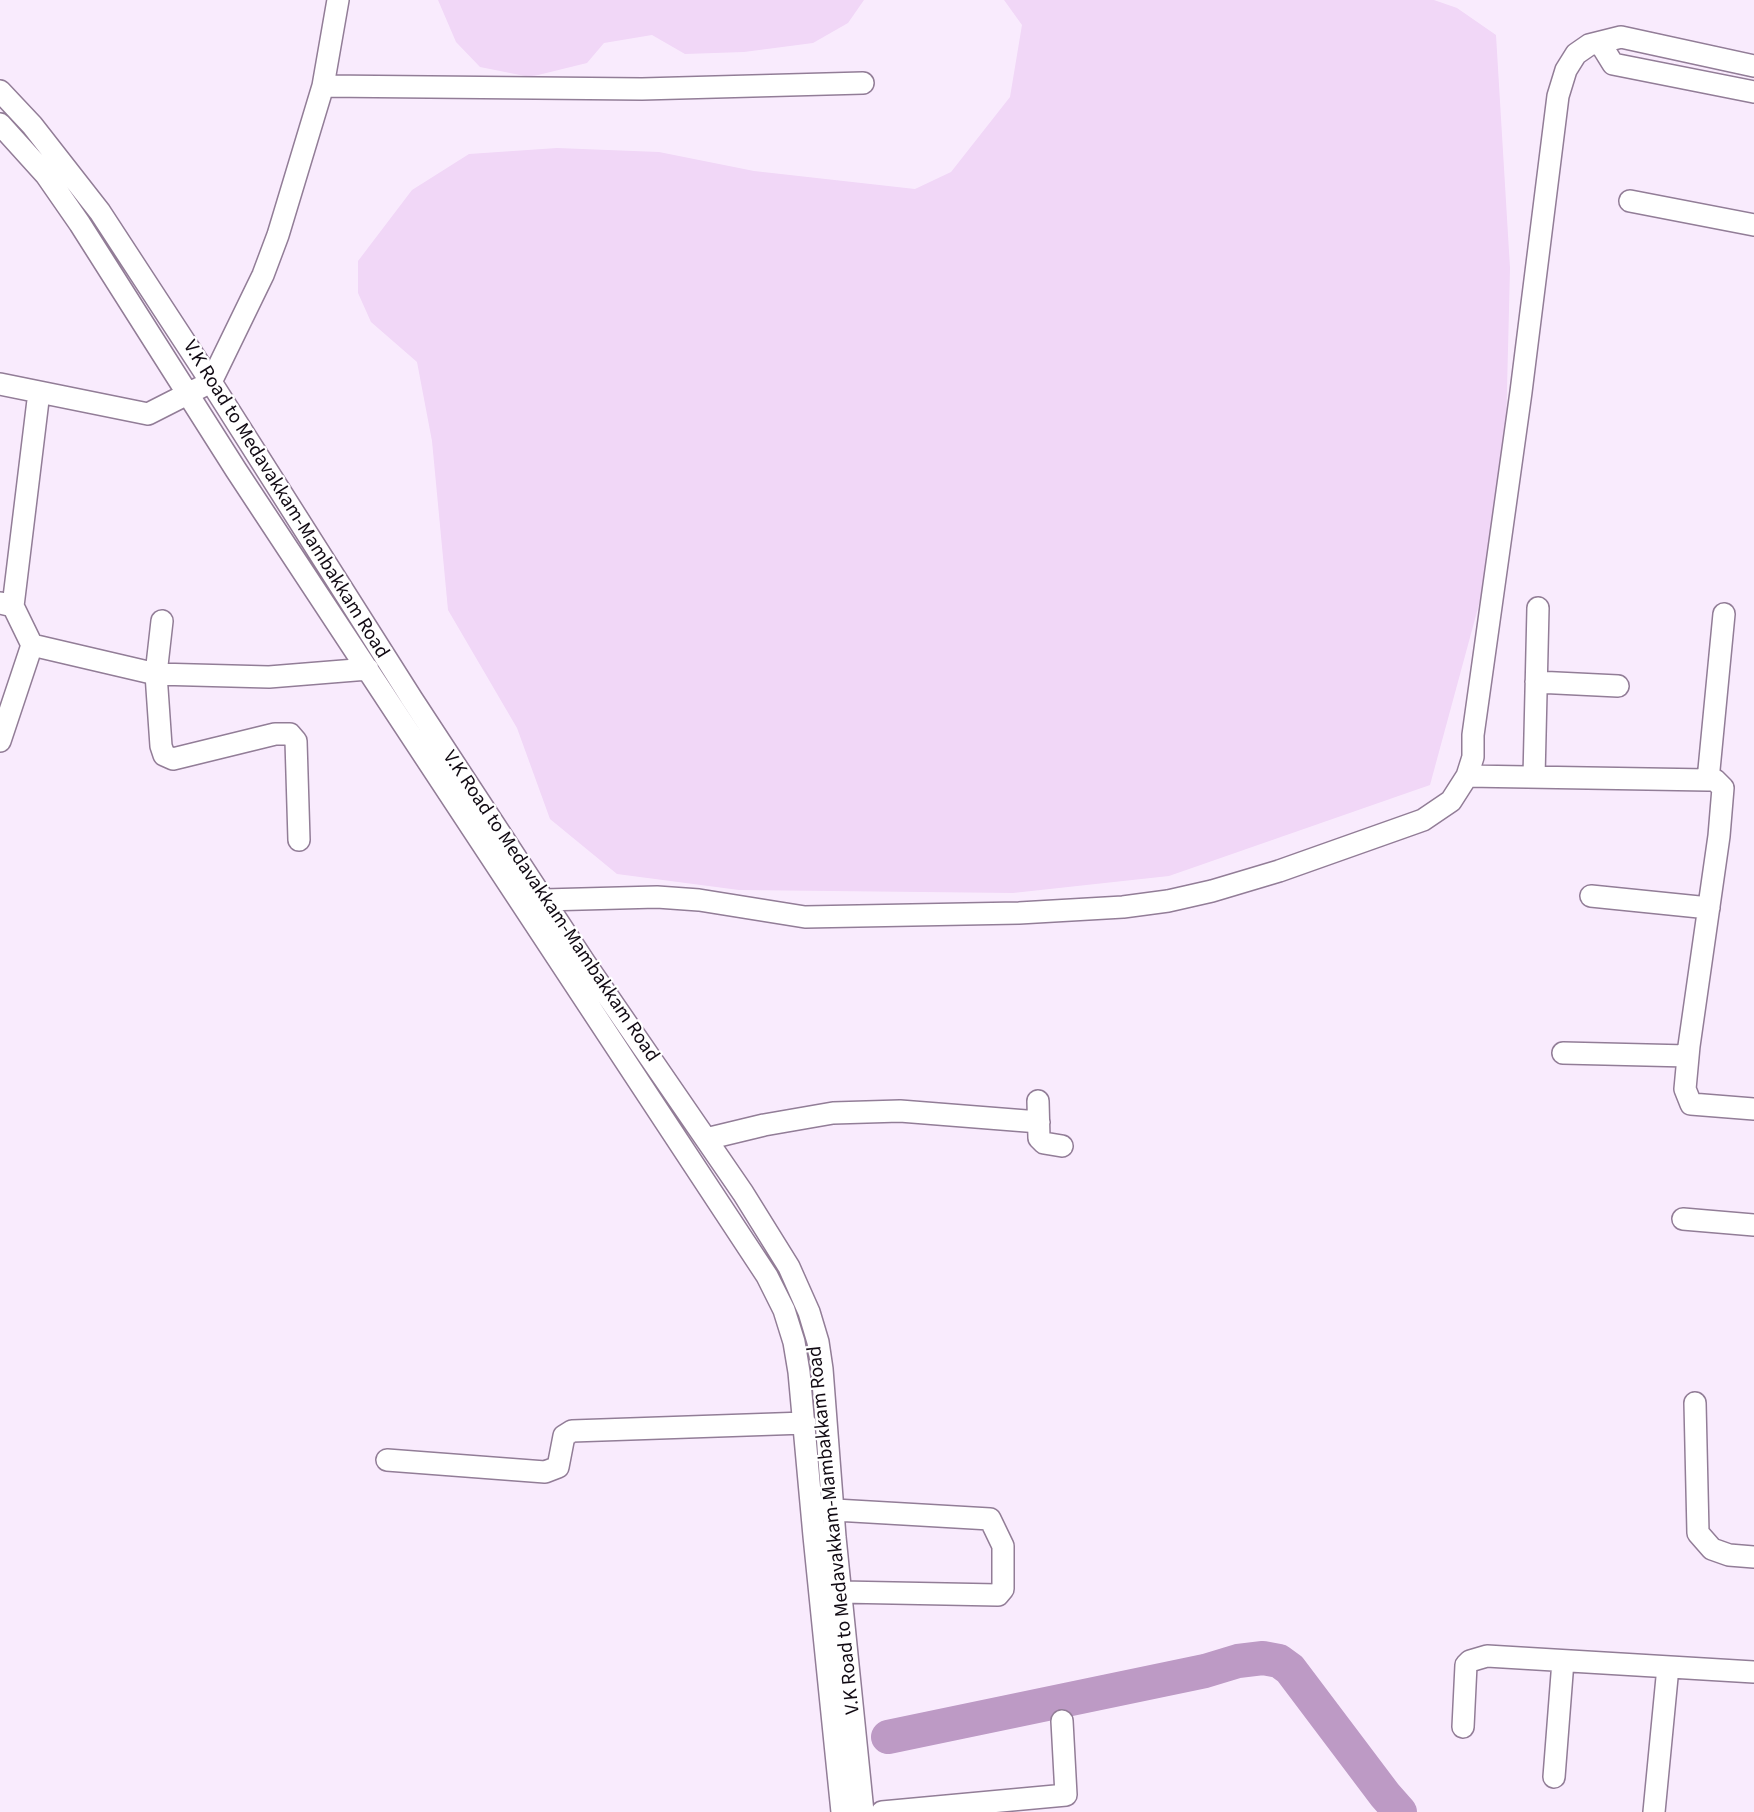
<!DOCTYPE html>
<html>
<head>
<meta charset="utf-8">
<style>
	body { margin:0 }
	canvas { display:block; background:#f9ebfd }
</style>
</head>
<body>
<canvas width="1754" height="1812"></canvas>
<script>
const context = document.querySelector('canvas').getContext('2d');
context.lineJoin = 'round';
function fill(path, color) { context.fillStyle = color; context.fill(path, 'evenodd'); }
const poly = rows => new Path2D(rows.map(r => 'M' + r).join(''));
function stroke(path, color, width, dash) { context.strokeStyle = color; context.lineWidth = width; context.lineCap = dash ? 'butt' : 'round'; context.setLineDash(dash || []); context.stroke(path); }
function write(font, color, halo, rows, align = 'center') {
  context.font = font + ' "Source Sans 3",sans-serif'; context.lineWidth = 4.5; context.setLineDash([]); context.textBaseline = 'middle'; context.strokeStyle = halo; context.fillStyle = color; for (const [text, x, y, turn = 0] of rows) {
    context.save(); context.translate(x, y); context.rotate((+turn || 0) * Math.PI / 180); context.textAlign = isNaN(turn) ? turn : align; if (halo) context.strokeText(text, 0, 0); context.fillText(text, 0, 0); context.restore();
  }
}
fill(poly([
	[438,0,864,0,848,23,813,43,744,52,685,54,652,35,604,43,587,63,530,77,480,67,456,42],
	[1004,0,1434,0,1457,8,1496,35,1510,268,1504,512,1430,785,1169,876,1013,893,739,890,617,874,550,819,517,728,448,610,432,441,417,362,371,322,358,293,358,261,412,190,469,154,557,148,659,152,754,171,915,189,951,172,1010,97,1022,25]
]), '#f1d7f7');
stroke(poly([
	[888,1737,1205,1671,1238,1661,1263,1658,1279,1661,1290,1669,1385,1795,1400,1812]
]), '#bd9ac5', 34);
const minor = poly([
	[1600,43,1613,64,1754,92],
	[323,86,642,89,863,83],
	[0,91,32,125,100,212,211,382,412,699,585,963,743,1193,789,1267,809,1312,818,1342,822,1369,835,1537,863,1812],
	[0,124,46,175,80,224,236,470,767,1276,784,1310,794,1342,799,1372,814,1536,842,1812],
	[1630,201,1754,225],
	[0,384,148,414,211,382,263,275,278,235,323,86,338,0],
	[0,603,13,606,32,645,156,674,269,677,368,669],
	[13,606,39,392],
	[1724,614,1708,780,1715,780,1723,788,1719,836,1689,1046,1685,1089,1691,1104,1754,1109],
	[162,621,156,674,161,746,164,755,173,759,275,734,290,734,296,741,299,840],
	[1536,682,1618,686],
	[0,741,32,645],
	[1467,776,1708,780],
	[1534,777,1538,608],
	[1591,896,1709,908],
	[534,905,544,900,657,897,699,900,805,917,1019,913,1123,907,1168,901,1212,891,1279,871,1423,820,1451,801,1467,776,1473,757,1473,735,1521,392,1558,96,1566,70,1576,54,1589,45,1621,37,1754,66],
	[1563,1053,1688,1056],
	[1038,1101,1039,1138,1044,1143,1062,1146],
	[706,1139,764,1125,833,1113,900,1111,1039,1122],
	[1683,1219,1754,1225],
	[1695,1403,1698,1533,1712,1549,1729,1555,1754,1557],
	[387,1460,545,1472,558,1467,564,1436,572,1431,805,1423],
	[818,1509,990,1519,1003,1546,1003,1589,998,1595,841,1592],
	[1463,1727,1466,1665,1470,1661,1487,1656,1754,1672],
	[1554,1777,1563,1661],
	[882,1812,1066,1795,1062,1721],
	[1654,1812,1668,1667]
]);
stroke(minor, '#927d97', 24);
stroke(minor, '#fff', 21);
write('20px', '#110a13', '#fff', [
	["V.K Road to Medavakkam-Mambakkam Road",285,500,58],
	["V.K Road to Medavakkam-Mambakkam Road",550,907,56],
	["V.K Road to Medavakkam-Mambakkam Road",835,1530,-96]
]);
</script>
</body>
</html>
